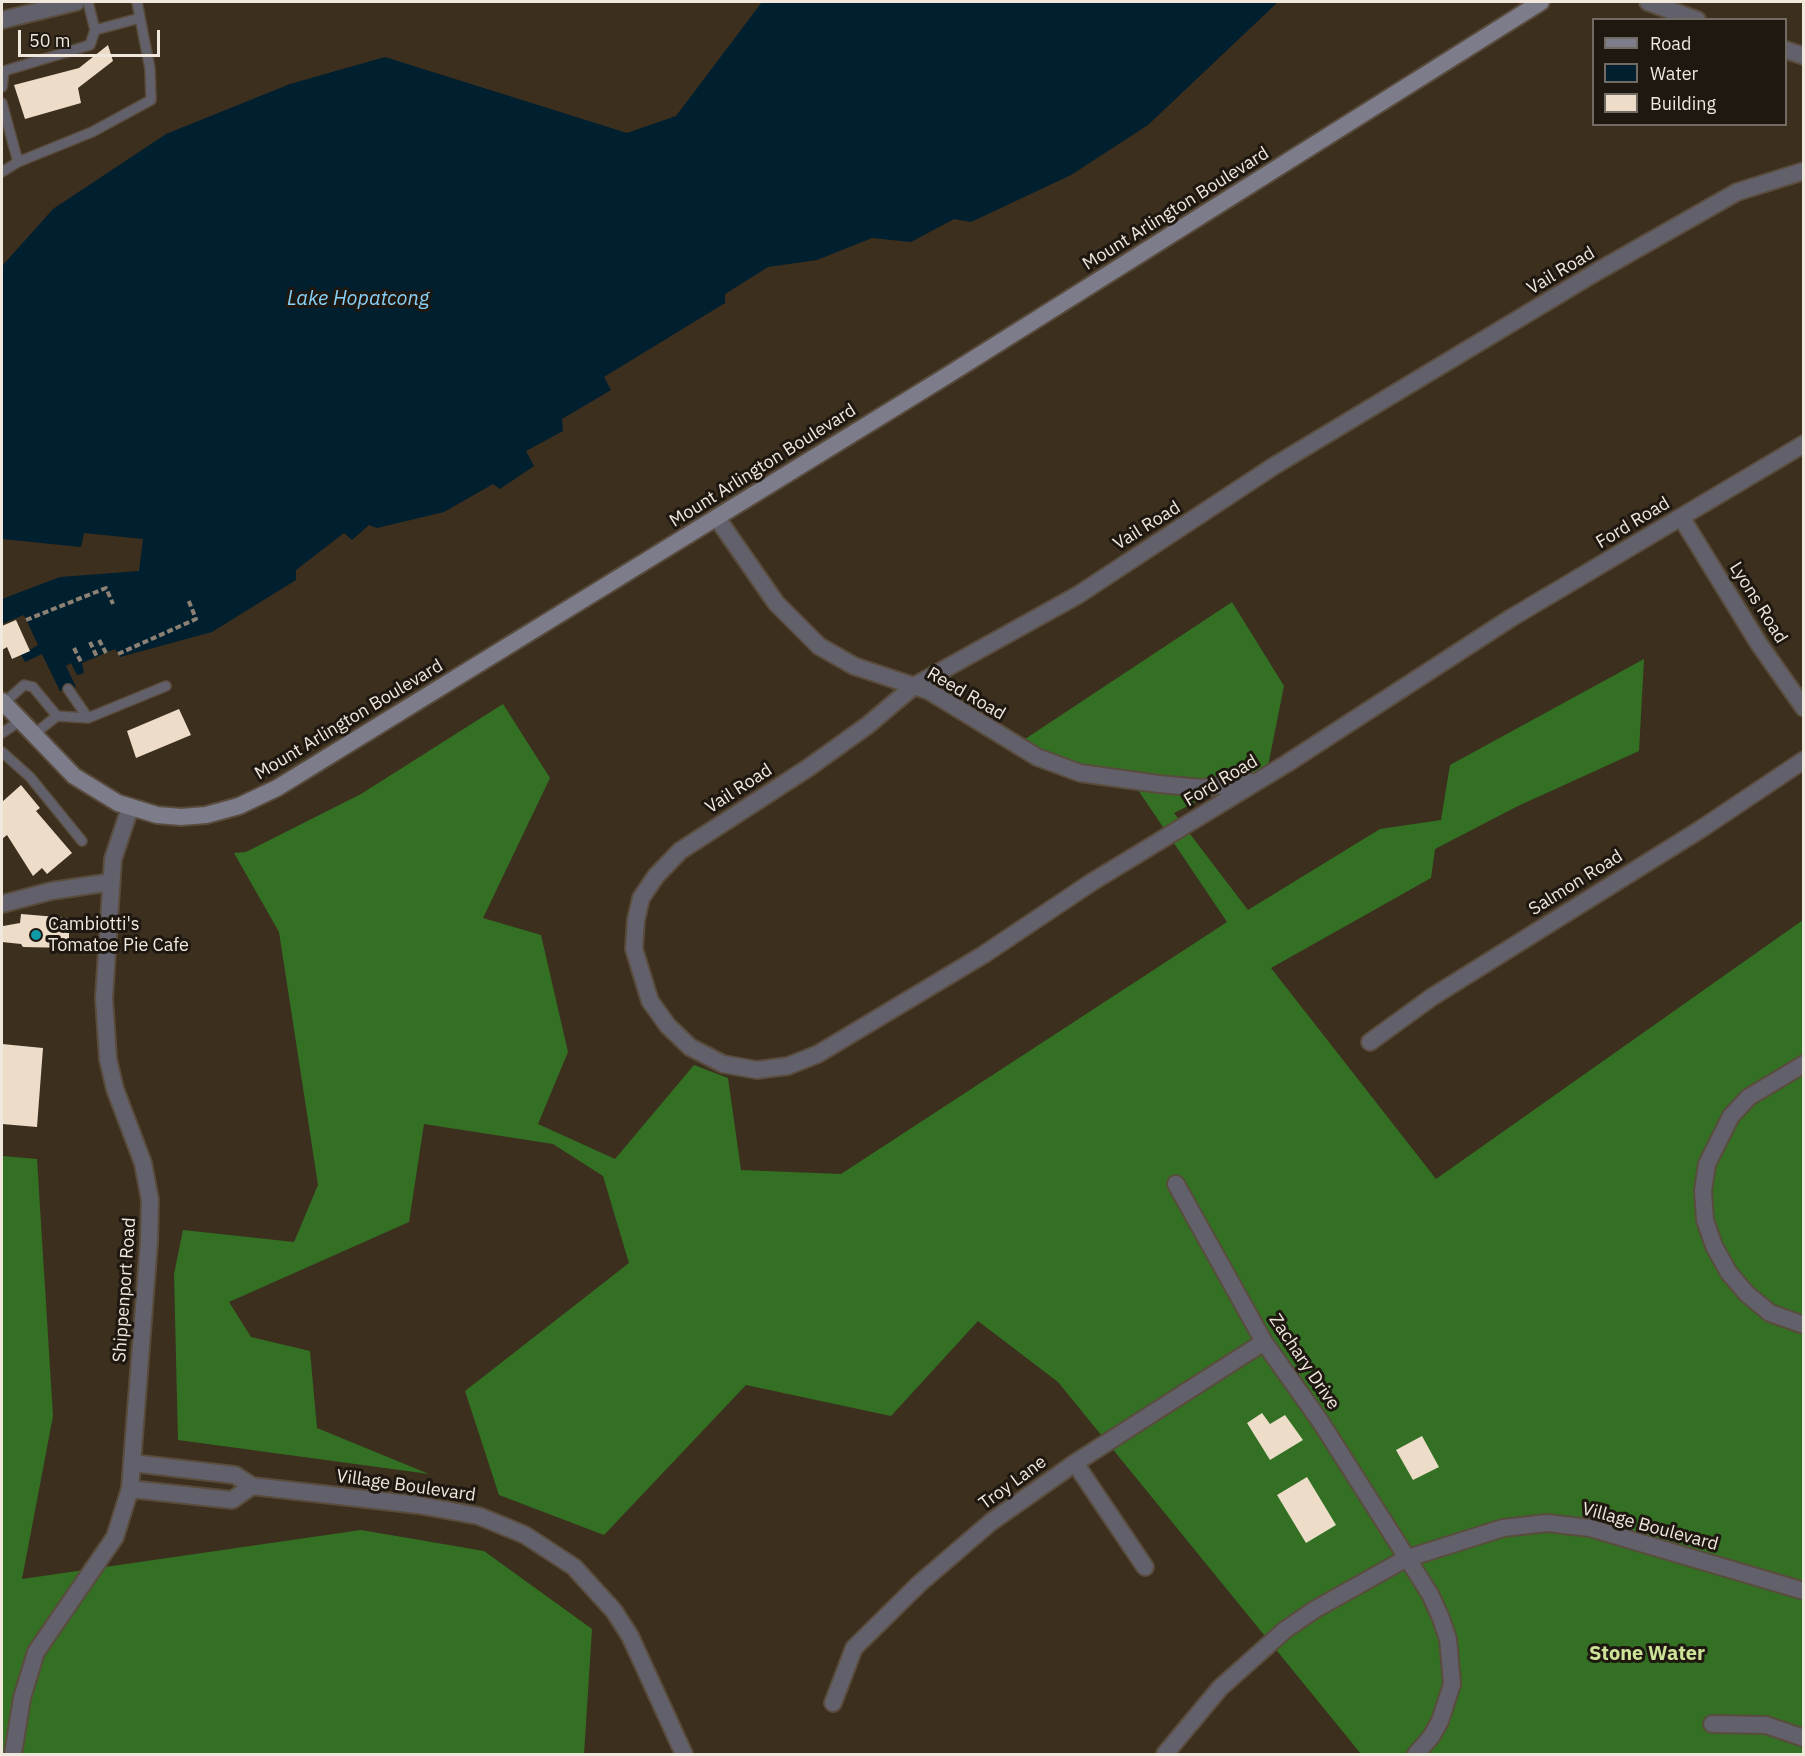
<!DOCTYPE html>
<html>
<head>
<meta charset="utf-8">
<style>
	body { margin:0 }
	#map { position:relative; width:1805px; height:1756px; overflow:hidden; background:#3c2f1e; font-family:"IBM Plex Sans",sans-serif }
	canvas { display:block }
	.frame { position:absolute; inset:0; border:3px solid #f0e7dd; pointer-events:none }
	.legend { position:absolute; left:1592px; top:18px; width:195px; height:108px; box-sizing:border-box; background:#1e1811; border:2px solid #726b63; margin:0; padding:8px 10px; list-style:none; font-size:18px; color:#f0e7dd }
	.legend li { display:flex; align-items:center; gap:12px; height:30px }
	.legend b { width:30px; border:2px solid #726b63 }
	.scale { position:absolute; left:18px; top:30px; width:142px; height:27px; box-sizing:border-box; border:3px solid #f0e7dd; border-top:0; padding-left:8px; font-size:18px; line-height:21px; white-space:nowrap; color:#f0e7dd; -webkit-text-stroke:4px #1e1811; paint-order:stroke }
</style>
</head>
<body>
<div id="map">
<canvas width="1805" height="1756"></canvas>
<div class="frame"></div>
<ul class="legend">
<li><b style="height:8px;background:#7d7c8b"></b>Road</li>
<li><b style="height:16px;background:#001f2f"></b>Water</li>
<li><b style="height:16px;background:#eddcc8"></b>Building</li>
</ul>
<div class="scale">50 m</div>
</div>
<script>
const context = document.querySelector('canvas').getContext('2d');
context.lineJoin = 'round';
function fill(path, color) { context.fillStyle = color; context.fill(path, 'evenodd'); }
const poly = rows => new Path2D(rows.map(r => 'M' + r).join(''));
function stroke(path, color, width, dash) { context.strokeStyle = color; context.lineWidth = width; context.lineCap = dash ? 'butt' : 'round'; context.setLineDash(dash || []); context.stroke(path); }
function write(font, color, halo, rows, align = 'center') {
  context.font = font + ' "IBM Plex Sans",sans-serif'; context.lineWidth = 6; context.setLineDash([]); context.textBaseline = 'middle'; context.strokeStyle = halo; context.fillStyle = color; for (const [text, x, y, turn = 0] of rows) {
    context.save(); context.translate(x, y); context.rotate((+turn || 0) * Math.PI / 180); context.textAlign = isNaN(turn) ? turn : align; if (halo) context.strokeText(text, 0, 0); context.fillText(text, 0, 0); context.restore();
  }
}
fill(poly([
	[1232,602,1284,686,1268,766,1174,813,1248,910,1380,829,1441,820,1450,765,1644,659,1639,751,1518,806,1435,849,1431,878,1271,968,1436,1179,1803,920,1803,1754,1361,1754,1058,1382,978,1321,891,1416,746,1385,604,1535,499,1495,465,1391,629,1263,603,1176,553,1144,424,1124,409,1222,229,1302,251,1337,310,1351,317,1428,429,1474,178,1440,174,1274,183,1230,294,1242,318,1185,279,932,234,853,246,852,361,794,503,704,550,778,483,918,541,935,568,1052,538,1124,615,1159,694,1065,728,1078,741,1170,841,1174,1227,922,1132,781,1016,745],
	[2,1156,37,1159,53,1416,22,1579,361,1530,484,1551,592,1629,584,1754,2,1754]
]), '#337024');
fill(poly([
	[762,2,1278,2,1148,125,1071,175,971,222,954,219,911,242,872,238,817,260,768,267,725,294,725,303,604,377,611,390,562,419,563,431,526,451,534,466,500,489,493,484,444,512,377,528,369,525,352,540,344,533,296,570,296,580,212,632,120,657,115,649,82,663,84,673,77,675,71,663,66,666,76,687,60,691,42,654,25,662,21,655,38,645,24,615,2,624,2,599,60,577,139,571,143,539,84,533,81,547,2,539,2,266,53,209,166,134,290,84,385,57,627,133,676,116]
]), '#001f2f');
fill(poly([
	[108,45,113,61,78,88,81,103,25,119,14,85,79,68],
	[16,620,30,651,12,659,7,647,2,650,2,626],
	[179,709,191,735,136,758,127,731],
	[21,785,40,808,36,811,72,853,47,874,42,868,33,876,7,835,2,839,2,802],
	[21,914,69,918,69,948,23,947,21,944,2,942,3,926,20,923],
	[2,1044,43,1048,37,1127,2,1124],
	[1262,1413,1270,1424,1285,1415,1303,1440,1270,1460,1247,1423],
	[1422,1436,1439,1467,1413,1480,1396,1450],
	[1307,1477,1336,1525,1306,1543,1277,1495]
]), '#eddcc8');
const service = poly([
	[95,30,140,18],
	[2,87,4,71,90,45,95,30,88,2],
	[2,103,18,162],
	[2,172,18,162,92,132,151,100,150,69,137,2],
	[68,689,88,718],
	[4,703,24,685,33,687,57,716,33,735],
	[57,716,88,718,166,686],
	[2,733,20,721],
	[2,752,30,777,82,841]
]);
const minor = poly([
	[1648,2,1697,20],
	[2,20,76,2],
	[1786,50,1804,56],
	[1804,171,1737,192,1598,271,1274,466,1078,595,914,686,868,725,808,768,680,851,656,876,641,898,636,920,634,949,650,1001,668,1026,690,1047,723,1064,757,1070,788,1066,818,1054,983,955,1092,882,1286,764,1511,618,1804,444],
	[1681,517,1759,644,1804,708],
	[717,518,776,603,819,646,854,666,929,691,1037,757,1080,773,1159,784,1202,788,1251,782],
	[2,904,51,891,111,882],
	[1370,1042,1432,997,1701,829,1804,760],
	[1804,1064,1749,1097,1731,1116,1707,1164,1703,1191,1705,1220,1714,1246,1729,1273,1747,1294,1770,1313,1804,1325],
	[1176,1184,1264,1342,1320,1421,1430,1594,1440,1616,1448,1639,1452,1684,1440,1721,1431,1737,1416,1754],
	[132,1463,235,1475,252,1486,418,1505,479,1516,525,1535,574,1567,614,1611,630,1636,684,1754],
	[1075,1463,1145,1567],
	[130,1489,232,1500,252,1486],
	[833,1703,854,1648,920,1583,991,1522,1075,1463,1264,1342],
	[1712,1724,1766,1725,1804,1738],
	[1165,1754,1220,1688,1285,1630,1314,1610,1405,1559,1503,1528,1547,1523,1590,1528,1804,1591]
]);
const tertiary = poly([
	[13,1754,22,1698,36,1652,115,1537,130,1489,149,1242,150,1200,143,1163,115,1089,108,1059,104,998,113,859,130,808]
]);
const secondary = poly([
	[2,701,74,776,118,803,157,815,181,817,206,815,239,806,277,788,948,375,1541,2]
]);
stroke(service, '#594c3d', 12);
stroke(minor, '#594c3d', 20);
stroke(tertiary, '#594c3d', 20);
stroke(secondary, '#594c3d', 20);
stroke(poly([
	[26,620,106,588,113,604],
	[99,640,106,653],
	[90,642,97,657],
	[74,648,82,664],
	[118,654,196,619,188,599]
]), '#8d8174', 4, [6, 3]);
stroke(service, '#62616b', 9);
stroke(minor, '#62616b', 16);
stroke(tertiary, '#62616b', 16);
stroke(secondary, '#7d7c8b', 16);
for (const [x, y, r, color] of [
	[36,935,6,"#0f9aa8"]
]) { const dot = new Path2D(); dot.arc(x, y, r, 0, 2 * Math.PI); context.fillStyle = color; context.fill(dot); stroke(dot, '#1e1811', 2); }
write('18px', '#f0e7dd', '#1e1811', [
	["Mount Arlington Boulevard",1176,209,-32],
	["Vail Road",1561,271,-31],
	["Mount Arlington Boulevard",763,466,-32],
	["Ford Road",1633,523,-31],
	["Vail Road",1147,526,-32],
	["Lyons Road",1758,603,58],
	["Reed Road",966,694,30],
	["Mount Arlington Boulevard",349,720,-31],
	["Ford Road",1221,781,-31],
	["Vail Road",739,789,-33],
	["Salmon Road",1576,883,-32],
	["Shippenport Road",125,1290,-86],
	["Zachary Drive",1304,1362,56],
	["Troy Lane",1013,1483,-36],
	["Village Boulevard",406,1486,8],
	["Village Boulevard",1650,1527,15]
]);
write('18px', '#f0e7dd', '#1e1811', [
	["Cambiotti's",48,925],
	["Tomatoe Pie Cafe",48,946]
], 'left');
write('italic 20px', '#87d1fa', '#1e1811', [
	["Lake Hopatcong",358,299]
]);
write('bold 20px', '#cee398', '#1e1811', [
	["Stone Water",1647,1654]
]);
</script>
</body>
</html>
